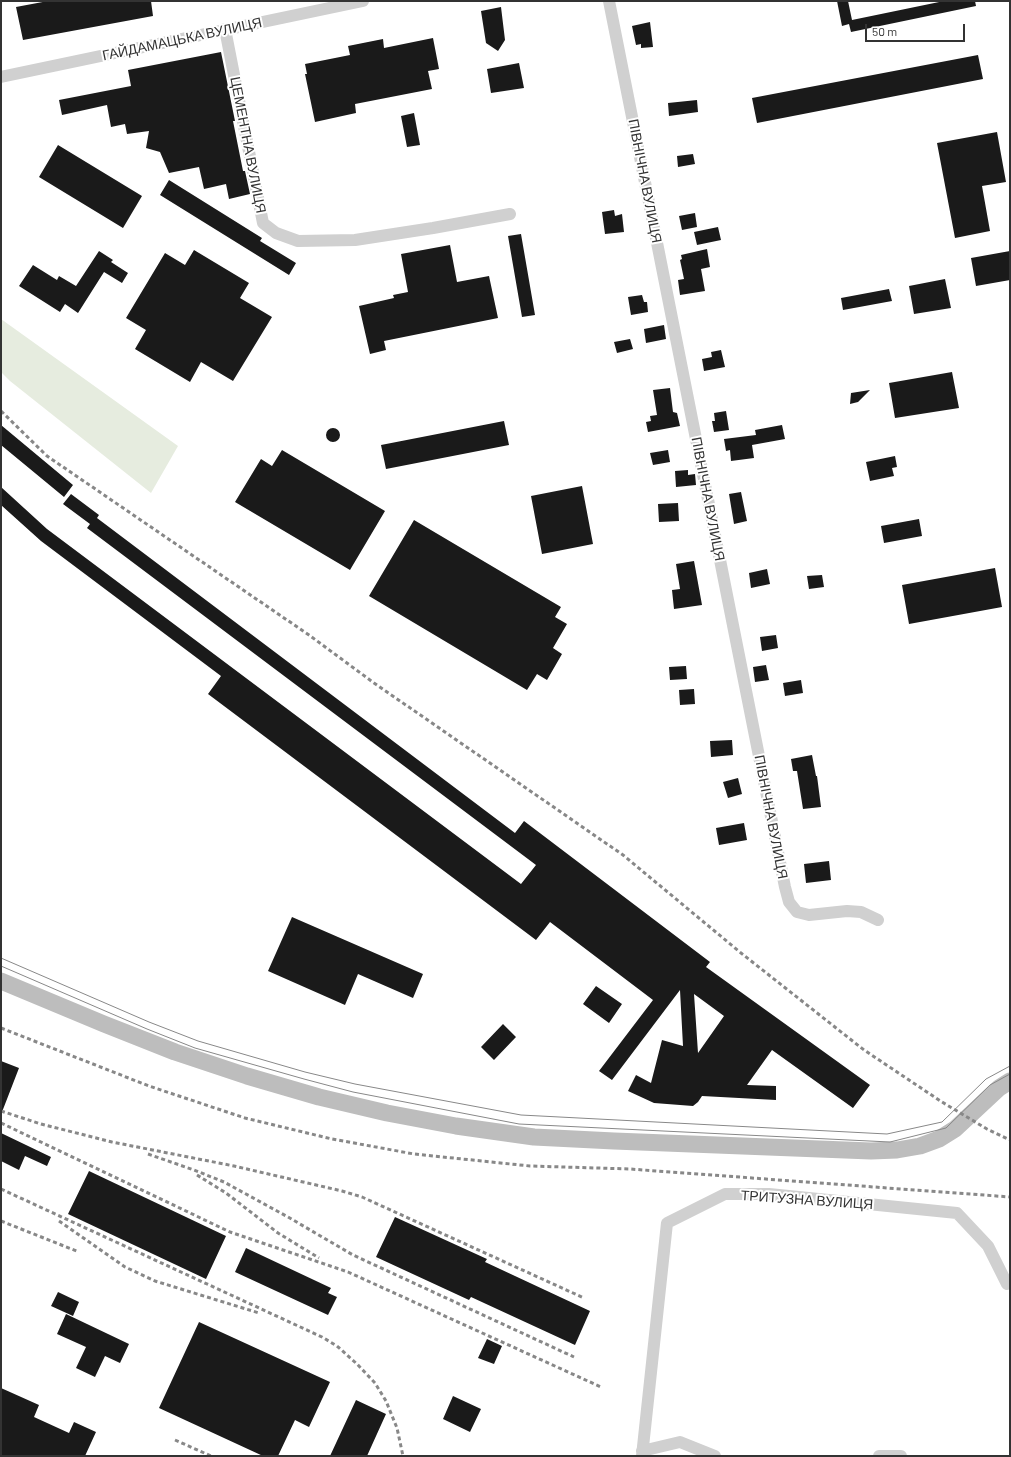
<!DOCTYPE html>
<html>
<head>
<meta charset="utf-8">
<style>
	body { margin:0 }
	#map { position:relative; width:1011px; height:1457px; overflow:hidden; background:#fff; font-family:Barlow,sans-serif }
	canvas { display:block }
	.frame { position:absolute; inset:0; border:2px solid #333; pointer-events:none }
	.scale { position:absolute; left:865px; top:24px; width:100px; height:18px; box-sizing:border-box; border:2px solid #333; border-top:0; padding-left:5px; font-size:12px; line-height:14px; white-space:nowrap; color:#333; -webkit-text-stroke:3px #fff; paint-order:stroke }
</style>
</head>
<body>
<div id="map">
<canvas width="1011" height="1457"></canvas>
<div class="frame"></div>
<div class="scale">50 m</div>
</div>
<script>
const context = document.querySelector('canvas').getContext('2d');
context.lineJoin = 'round';
function fill(path, color) { context.fillStyle = color; context.fill(path, 'evenodd'); }
const poly = rows => new Path2D(rows.map(r => 'M' + r).join(''));
function stroke(path, color, width, dash) { context.strokeStyle = color; context.lineWidth = width; context.lineCap = dash ? 'butt' : 'round'; context.setLineDash(dash || []); context.stroke(path); }
function write(font, color, halo, rows, align = 'center') {
  context.font = font + ' Barlow,sans-serif'; context.lineWidth = 4; context.setLineDash([]); context.textBaseline = 'middle'; context.strokeStyle = halo; context.fillStyle = color; for (const [text, x, y, turn = 0] of rows) {
    context.save(); context.translate(x, y); context.rotate((+turn || 0) * Math.PI / 180); context.textAlign = isNaN(turn) ? turn : align; if (halo) context.strokeText(text, 0, 0); context.fillText(text, 0, 0); context.restore();
  }
}
fill(poly([
	[1,319,178,446,151,493,10,381,1,372]
]), '#e6ecdf');
fill(poly([
	[48,1,151,1,153,16,23,40,16,7],
	[837,1,848,1,852,20,944,1,975,1,976,6,851,32,849,24,842,26],
	[501,7,505,40,498,51,486,43,481,11],
	[650,22,653,47,641,48,641,44,636,45,632,26],
	[433,38,439,69,428,71,432,89,355,104,356,113,315,122,305,74,307,74,305,64,350,55,348,46,383,39,384,48],
	[221,52,235,121,233,121,243,171,245,171,250,194,229,199,226,184,204,189,199,167,169,173,160,152,146,148,149,131,127,134,125,124,111,127,107,105,62,115,59,100,131,86,128,70],
	[978,55,983,79,757,123,752,98],
	[519,63,524,88,491,93,487,69],
	[697,100,698,112,669,116,668,103],
	[414,113,420,145,407,147,401,116],
	[997,132,1006,182,982,186,990,231,955,238,937,143],
	[58,145,142,196,123,228,39,177],
	[693,154,695,164,678,167,677,156],
	[169,180,262,238,260,241,296,263,289,275,160,195],
	[614,210,615,216,622,214,624,232,605,234,602,212],
	[695,213,697,227,682,230,679,216],
	[718,227,721,240,697,245,694,232],
	[521,234,535,315,522,317,508,236],
	[450,245,457,282,489,276,498,318,384,341,386,350,370,354,359,306,394,298,393,295,408,292,401,254],
	[707,249,710,267,701,269,705,291,680,295,678,280,684,279,680,260,682,259,681,255],
	[194,250,249,283,240,298,272,317,233,381,201,362,190,382,135,349,146,330,126,318,165,253,185,265],
	[99,251,113,260,111,262,128,273,122,283,104,272,78,313,65,304,60,312,19,286,33,265,57,280,59,276,76,286],
	[1010,251,1010,280,976,286,971,258],
	[945,279,951,308,914,314,909,286],
	[889,289,892,301,843,310,841,298],
	[642,295,644,302,647,302,648,312,631,315,628,297],
	[664,325,666,339,646,343,644,329],
	[630,339,633,349,617,353,614,342],
	[721,350,725,367,704,371,702,359,712,357,711,352],
	[952,372,959,408,895,418,889,383],
	[670,388,673,412,677,413,680,426,648,432,646,422,651,421,650,416,657,415,653,390],
	[870,390,858,402,850,404,851,393],
	[726,411,729,430,714,432,712,421,715,421,714,413],
	[504,421,509,445,386,469,381,445],
	[1,425,73,485,64,497,1,445],
	[782,425,785,439,752,445,754,458,731,461,730,450,726,451,724,439,756,435,755,430],
	'326 435a7 7 0 1 1 14 0a7 7 0 1 1-14 0Z',
	[282,450,385,511,350,570,235,502,261,459,272,466],
	[668,450,670,462,653,465,650,453],
	[895,456,897,467,892,468,894,476,870,481,866,462],
	[688,470,688,475,695,474,696,485,676,487,675,471],
	[582,486,593,544,542,554,531,496],
	[1,487,47,529,521,884,536,865,87,528,90,524,63,504,71,494,99,515,97,518,515,833,524,821,710,962,706,967,870,1085,853,1108,772,1050,747,1085,776,1086,776,1100,702,1096,698,1102,693,1106,654,1103,628,1091,636,1075,651,1083,662,1040,683,1046,680,990,612,1080,599,1071,653,1000,550,922,536,940,208,694,221,676,41,541,1,505],
	[694,994,724,1016,698,1053],
	[741,492,747,521,734,524,729,494],
	[678,503,679,521,659,522,658,504],
	[919,519,922,536,884,543,881,526],
	[414,520,561,607,555,617,567,624,553,648,562,654,547,680,537,674,527,690,369,596],
	[694,561,702,605,674,609,672,590,680,589,676,564],
	[995,568,1002,607,909,624,902,585],
	[767,569,770,584,751,588,749,573],
	[822,575,824,587,809,589,807,576],
	[776,635,778,648,762,651,760,637],
	[766,665,769,680,755,682,753,667],
	[686,666,687,679,670,680,669,667],
	[801,680,803,693,785,696,783,683],
	[694,689,695,704,680,705,679,690],
	[732,740,733,755,711,757,710,741],
	[812,755,816,776,817,776,821,807,803,809,797,771,793,771,791,759],
	[738,778,742,794,728,798,723,782],
	[744,823,747,840,719,845,716,828],
	[829,861,831,880,806,883,804,864],
	[292,917,423,974,413,998,358,974,345,1005,268,971],
	[596,986,622,1004,609,1023,583,1004],
	[503,1024,516,1037,494,1060,481,1047],
	[1,1061,19,1068,2,1112,1,1111],
	[1,1133,51,1157,47,1166,25,1156,19,1170,1,1161],
	[89,1171,226,1236,206,1279,68,1214],
	[395,1217,487,1259,485,1262,590,1311,575,1345,471,1297,469,1300,376,1257],
	[246,1248,331,1288,328,1293,337,1297,328,1315,235,1272],
	[58,1292,79,1302,73,1316,51,1306],
	[66,1314,129,1344,120,1363,105,1356,95,1377,76,1368,86,1347,57,1334],
	[199,1322,330,1382,309,1427,295,1420,278,1456,263,1456,159,1408],
	[487,1339,502,1346,494,1364,478,1358],
	[1,1388,39,1405,34,1417,69,1433,74,1422,96,1432,85,1456,1,1456],
	[453,1396,481,1409,470,1432,443,1419],
	[356,1400,386,1414,367,1456,330,1456]
]), '#1a1a1a');
stroke(poly([
	[609,1,785,887,789,902,797,912,809,915,847,911,861,912,878,920],
	[225,29,263,223,276,233,298,241,355,240,433,228,510,214],
	[1,77,363,1],
	[642,1451,680,1442,715,1456],
	[642,1456,667,1223,725,1194,769,1194,957,1213,988,1246,1007,1284],
	[879,1456,901,1456]
]), '#d0d0d0', 12);
stroke(poly([
	[1,981,104,1024,175,1052,247,1076,319,1097,387,1113,456,1126,534,1137,614,1141,871,1151,897,1150,920,1146,939,1139,955,1129,999,1088,1010,1081]
]), '#bdbdbd', 17);
stroke(poly([
	[1,958,149,1022,198,1041,305,1072,355,1084,521,1115,887,1134,942,1122,986,1079,1010,1066],
	[1,966,147,1029,195,1048,304,1079,353,1092,519,1124,890,1142,946,1128,990,1085,1010,1074]
]), '#888', 1);
stroke(poly([
	[1,411,47,456,309,635,374,683,623,855,741,953,864,1050,942,1102,987,1129,1010,1140],
	[1,1028,149,1086,245,1118,332,1139,414,1154,530,1166,630,1169,1010,1197],
	[1,1111,41,1124,112,1142,234,1166,342,1191,362,1197,584,1298],
	[1,1123,230,1232,348,1272,601,1387],
	[148,1154,194,1170,224,1182,288,1217,353,1255,574,1357],
	[197,1175,226,1193,278,1233,319,1258],
	[1,1189,322,1337,337,1346,357,1364,375,1383,386,1401,397,1428,403,1456],
	[1,1221,79,1252],
	[59,1221,125,1267,155,1281,259,1313],
	[175,1440,211,1456]
]), '#888', 3, [4, 3]);
write('14px', '#333', '#fff', [
	["ГАЙДАМАЦЬКА ВУЛИЦЯ",182,39,-12],
	["ЦЕМЕНТНА ВУЛИЦЯ",248,145,79],
	["ПІВНІЧНА ВУЛИЦЯ",645,181,79],
	["ПІВНІЧНА ВУЛИЦЯ",708,499,79],
	["ПІВНІЧНА ВУЛИЦЯ",771,817,79],
	["ТРИТУЗНА ВУЛИЦЯ",807,1200,4]
]);
</script>
</body>
</html>
